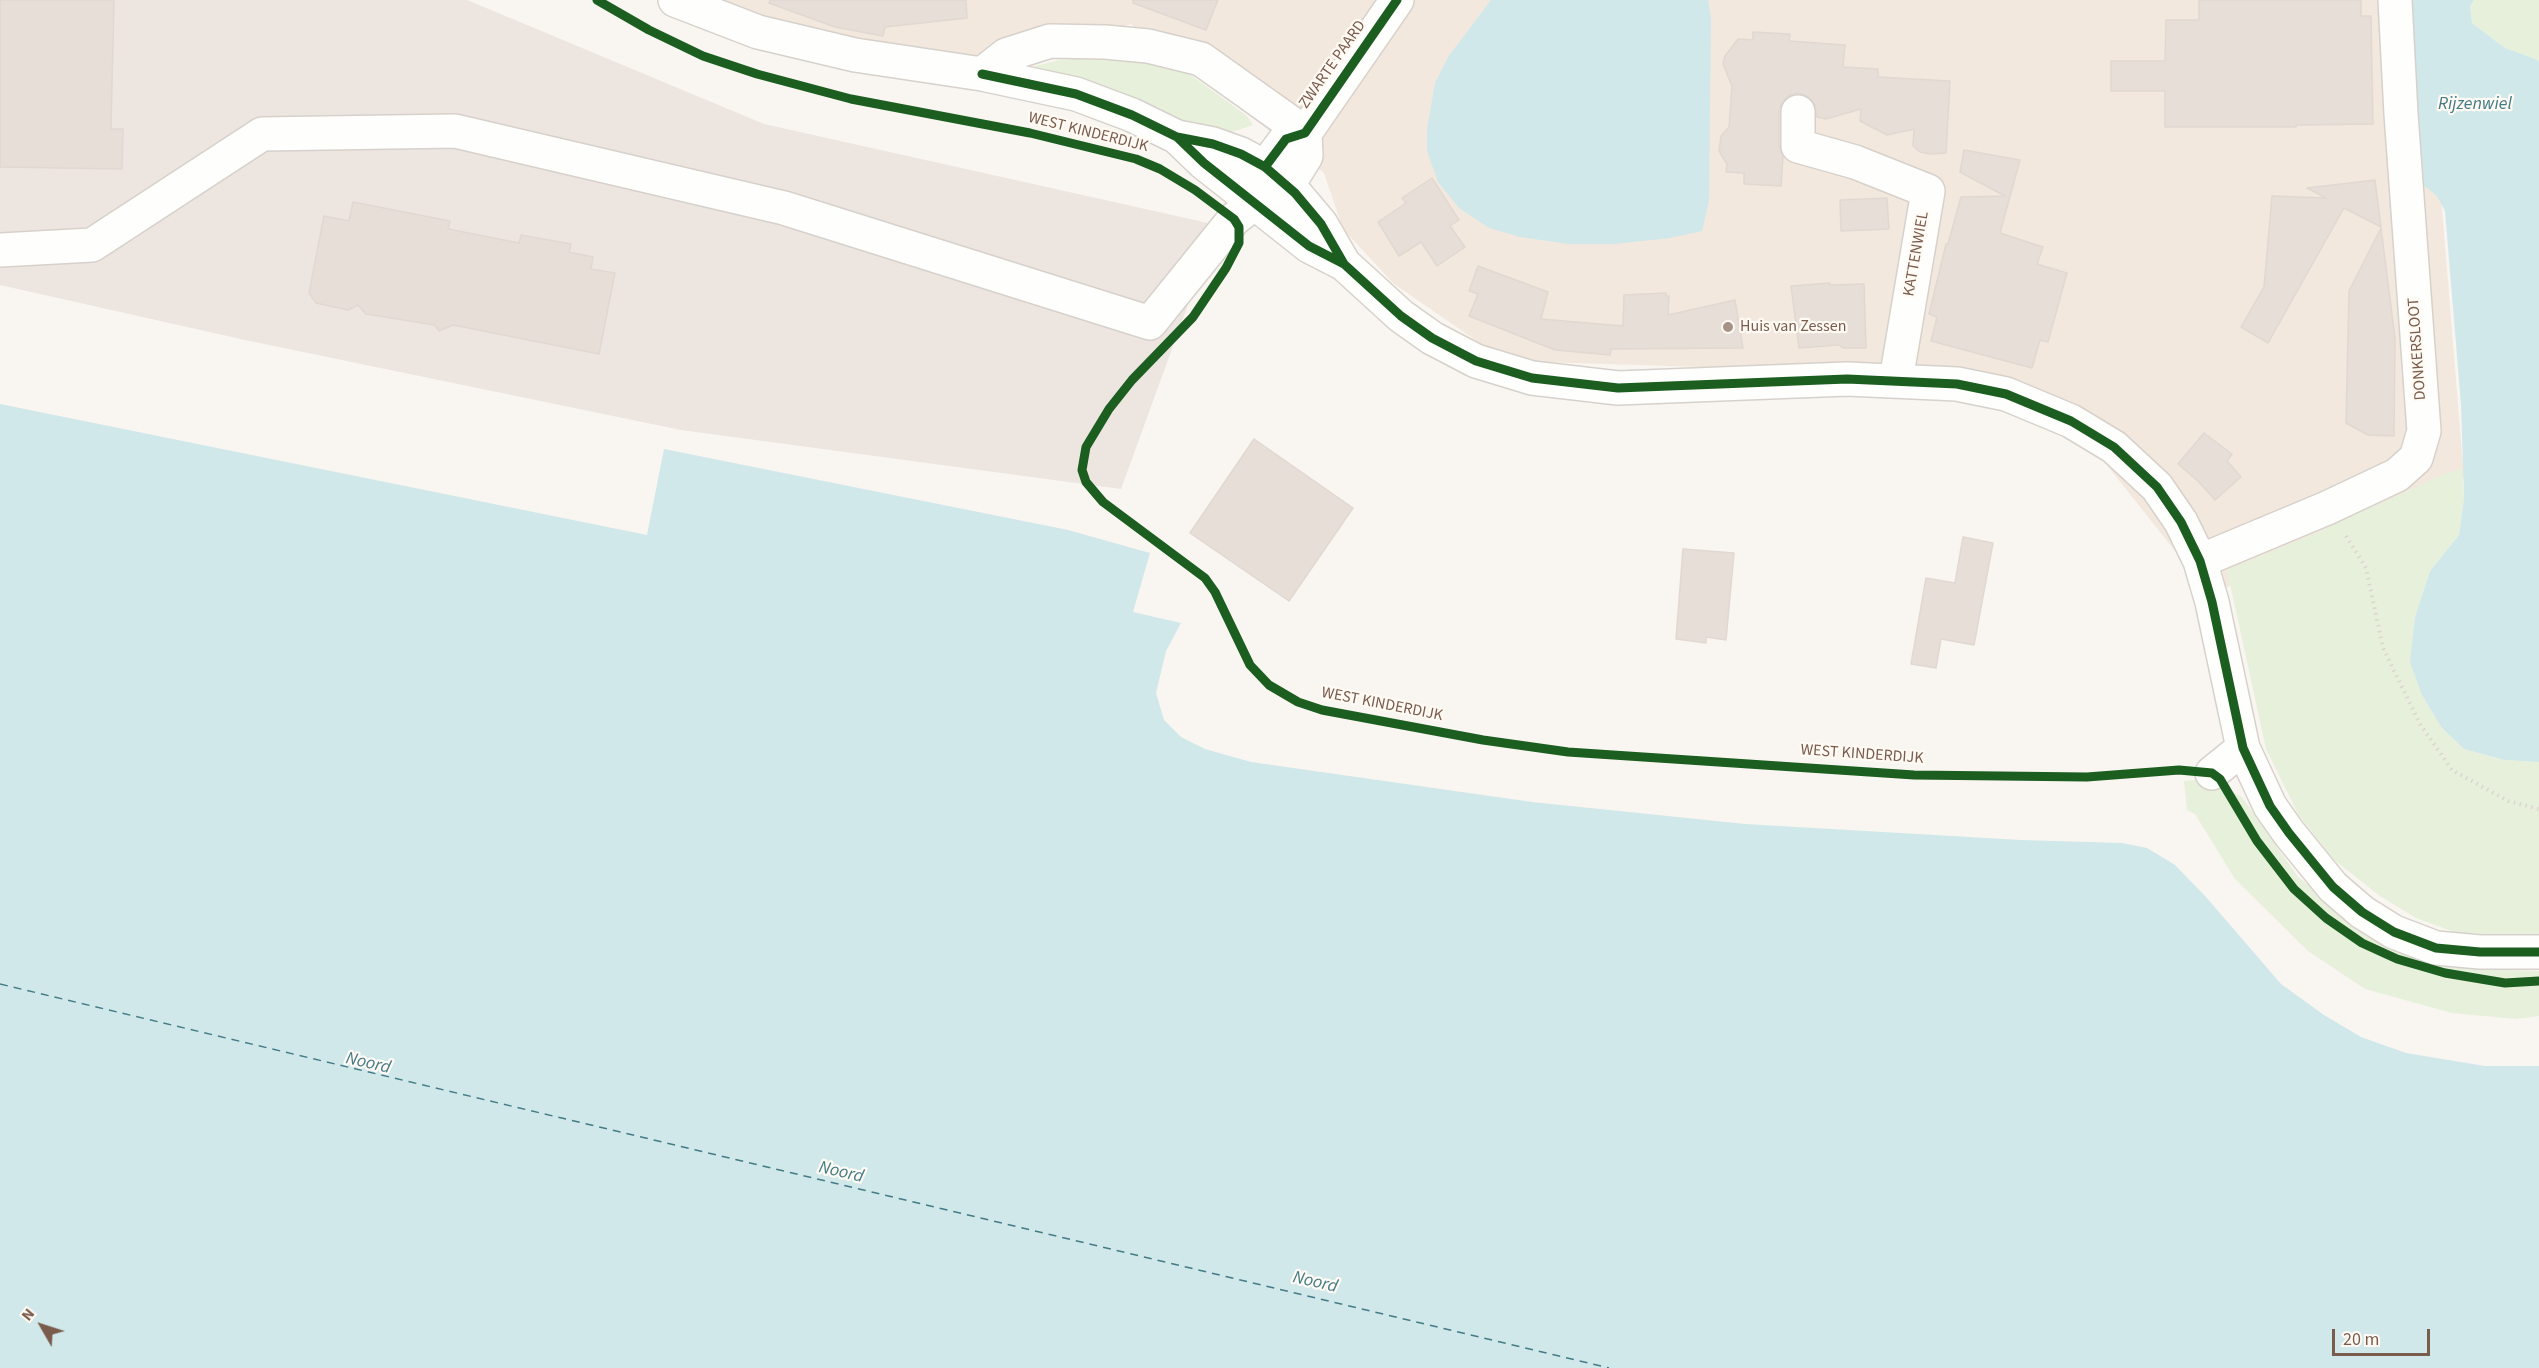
<!DOCTYPE html>
<html>
<head>
<meta charset="utf-8">
<style>
	body { margin:0 }
	#map { position:relative; width:2539px; height:1368px; overflow:hidden; background:#f9f5f0; font-family:"Source Sans 3",sans-serif }
	canvas { display:block }
	.north { position:absolute; left:12px; top:1296px; width:60px; height:60px; -webkit-text-stroke:4px #fffaf3; paint-order:stroke; rotate:309deg; font-size:16px; font-weight:700; line-height:24px; text-align:center; color:#7a5c4d }
	.north::after { content:''; display:block; margin:auto; width:21px; height:27px; background:#7a5c4d; clip-path:polygon(50% 0,100% 100%,50% 72%,0 100%) }
	.scale { position:absolute; left:2332px; top:1329px; width:98px; height:27px; box-sizing:border-box; border:3px solid #7a5c4d; border-top:0; padding-left:8px; font-size:18px; line-height:21px; white-space:nowrap; color:#7a5c4d; -webkit-text-stroke:4px #fffaf3; paint-order:stroke }
</style>
</head>
<body>
<div id="map">
<canvas width="2539" height="1368"></canvas>
<div class="north">N</div>
<div class="scale">20 m</div>
</div>
<script>
const context = document.querySelector('canvas').getContext('2d');
context.lineJoin = 'round';
function fill(path, color) { context.fillStyle = color; context.fill(path, 'evenodd'); }
const poly = rows => new Path2D(rows.map(r => 'M' + r).join(''));
function stroke(path, color, width, dash) { context.strokeStyle = color; context.lineWidth = width; context.lineCap = dash ? 'butt' : 'round'; context.setLineDash(dash || []); context.stroke(path); }
function write(font, color, halo, rows, align = 'center') {
  context.font = font + ' "Source Sans 3",sans-serif'; context.lineWidth = 4.5; context.setLineDash([]); context.textBaseline = 'middle'; context.strokeStyle = halo; context.fillStyle = color; for (const [text, x, y, turn = 0] of rows) {
    context.save(); context.translate(x, y); context.rotate((+turn || 0) * Math.PI / 180); context.textAlign = isNaN(turn) ? turn : align; if (halo) context.strokeText(text, 0, 0); context.fillText(text, 0, 0); context.restore();
  }
}
fill(poly([
	[722,0,2425,0,2464,478,2210,595,2052,396,1935,374,1506,361,1394,284,1343,229,1324,173,1131,24,1009,65,795,39]
]), '#f2e8de');
fill(poly([
	[0,0,467,0,764,124,1217,225,1121,489,681,430,245,340,0,285]
]), '#ede5e0');
fill(poly([
	[2474,0,2539,0,2539,62,2536,59,2505,48,2472,23,2470,6],
	[1113,56,1149,57,1184,70,1247,116,1253,125,1220,136,1134,100,1023,72,1031,67,1060,60],
	[2462,469,2464,498,2459,535,2430,571,2415,617,2422,695,2441,727,2464,749,2504,760,2539,762,2539,938,2454,932,2416,918,2380,896,2333,859,2298,814,2266,749,2227,570,2314,534,2442,475],
	[2207,779,2242,797,2298,877,2338,909,2427,958,2479,969,2539,971,2539,1016,2516,1019,2452,1013,2365,989,2308,951,2235,879,2195,814,2187,810,2184,781]
]), '#e7f0db');
fill(poly([
	[1491,0,1708,0,1711,18,1709,201,1702,231,1670,238,1614,244,1568,244,1520,237,1489,228,1459,208,1438,182,1427,151,1427,129,1435,83,1448,57],
	[2411,0,2474,0,2470,6,2472,23,2505,48,2536,59,2539,62,2539,762,2504,760,2464,749,2441,727,2422,695,2410,662,2415,617,2430,571,2459,535,2464,498,2461,405,2445,211,2437,196,2416,179],
	[0,404,647,535,664,449,1068,530,1150,553,1133,612,1181,623,1166,651,1156,693,1164,720,1181,737,1205,749,1251,762,1532,802,1745,824,2021,840,2122,843,2147,848,2175,865,2206,897,2281,984,2324,1015,2361,1037,2406,1053,2485,1066,2539,1066,2539,1368,0,1368]
]), '#d0e8ea');
stroke(poly([
	[0,984,1609,1368]
]), '#437c86', 1.5, [8, 6]);
const building = poly([
	[0,0,114,0,111,129,123,129,122,169,0,167,0,0],
	[770,0,966,0,967,18,885,27,883,36,835,27,769,3,770,0],
	[1133,0,1218,0,1206,30,1133,3,1133,0],
	[2199,0,2361,0,2361,16,2371,16,2373,124,2296,125,2296,127,2165,127,2165,91,2111,91,2111,61,2165,61,2166,20,2199,20,2199,0],
	[1753,32,1790,34,1789,41,1845,45,1843,67,1878,69,1878,77,1950,81,1946,153,1930,154,1920,152,1913,146,1914,129,1887,135,1860,121,1861,109,1826,119,1817,117,1814,102,1807,96,1797,93,1788,96,1782,103,1779,111,1779,146,1783,157,1781,186,1744,184,1744,173,1726,172,1727,164,1719,151,1721,136,1729,127,1732,86,1723,64,1725,56,1738,39,1753,40,1753,32],
	[1964,150,2020,160,2000,233,2043,247,2037,264,2067,273,2048,342,2040,340,2032,368,1931,341,1937,317,1929,314,1946,244,1948,244,1961,197,2005,196,1960,172,1964,150],
	[1432,178,1459,220,1450,226,1465,247,1437,266,1421,242,1399,256,1378,222,1406,203,1402,198,1432,178],
	[2375,180,2381,227,2344,208,2268,343,2241,327,2264,287,2272,196,2326,198,2307,188,2375,180],
	[1887,198,1889,229,1841,231,1840,200,1887,198],
	[353,202,450,221,448,229,519,243,521,235,571,244,569,252,593,257,591,269,615,273,599,354,453,325,439,331,435,325,366,314,358,305,348,310,316,303,309,293,324,216,349,221,353,202],
	[2381,228,2395,338,2394,436,2368,435,2346,423,2349,291,2381,228],
	[1478,266,1548,292,1541,319,1623,326,1624,295,1666,293,1666,296,1669,296,1668,315,1735,300,1743,348,1611,349,1610,355,1555,350,1469,316,1478,294,1469,291,1478,266],
	[1830,283,1830,285,1864,284,1866,348,1843,348,1839,345,1799,348,1791,286,1830,283],
	[2204,433,2232,454,2227,461,2241,477,2215,500,2199,482,2178,464,2204,433],
	[1254,439,1353,508,1289,601,1190,533,1254,439],
	[1963,537,1993,543,1974,645,1941,639,1936,668,1911,664,1926,578,1955,583,1963,537],
	[1683,549,1734,553,1726,640,1706,637,1706,643,1676,639,1683,549]
]);
fill(building, '#e6ded7');
stroke(building, '#e2d8d2', 1.5);
const minor = poly([
	[675,0,758,32,855,55,982,74,1076,94,1132,115,1177,137,1213,144,1241,154,1265,167,1295,193,1321,224,1344,264],
	[982,74,1006,55,1050,41,1105,42,1148,46,1201,59,1305,133],
	[1798,112,1798,146,1855,162,1928,191,1896,380],
	[1177,137,1204,163,1309,246,1344,264,1401,316,1432,338,1476,361,1532,378,1618,388,1847,379,1957,384,2006,394,2071,421,2114,447,2157,487,2181,522,2200,561,2212,602,2243,748,2270,806,2289,833,2333,887,2362,912,2394,932,2436,948,2480,952,2539,952],
	[1259,188,1265,167,1286,139,1305,133,1397,0],
	[0,250,92,245,262,134,455,131,784,208,1150,323,1234,219,1256,202,1288,185,1306,156,1305,133],
	[2200,561,2327,508,2397,475,2416,458,2424,431,2401,114,2395,0],
	[2212,773,2243,748]
]);
stroke(minor, '#d7d1cb', 36);
stroke(poly([
	[2346,536,2366,568,2383,648,2420,724,2452,770,2508,801,2539,809]
]), '#dcd5d0', 4, [1.5, 4.5]);
stroke(minor, '#fefefd', 33);
stroke(poly([
	[597,0,649,30,703,56,757,74,851,99,1030,133,1136,159,1160,169,1195,190,1234,219,1239,227,1239,243,1226,268,1193,317,1132,380,1109,409,1086,447,1082,470,1086,482,1103,502,1205,578,1215,592,1250,665,1269,685,1298,702,1322,710,1483,740,1568,752,1914,775,2087,777,2179,770,2212,773,2220,779,2257,841,2294,889,2326,918,2362,943,2397,959,2445,973,2505,983,2539,981],
	[982,74,1076,94,1132,115,1177,137,1213,144,1241,154,1265,167,1295,193,1321,224,1344,264],
	[1177,137,1204,163,1309,246,1344,264,1401,316,1432,338,1476,361,1532,378,1618,388,1847,379,1957,384,2006,394,2071,421,2114,447,2157,487,2181,522,2200,561,2212,602,2243,748,2270,806,2289,833,2333,887,2362,912,2394,932,2436,948,2480,952,2539,952],
	[1265,167,1286,139,1305,133,1397,0]
]), '#1b5e20', 9);
for (const [x, y, r, color] of [
	[1728,327,6,"#a69286"]
]) { const dot = new Path2D(); dot.arc(x, y, r, 0, 2 * Math.PI); context.fillStyle = color; context.fill(dot); stroke(dot, '#fffaf3', 2); }
write('16px', '#7a5c4d', '#fffaf3', [
	["ZWARTE PAARD",1333,65,-55],
	["WEST KINDERDIJK",1088,133,14],
	["KATTENWIEL",1917,254,-80],
	["DONKERSLOOT",2418,349,-94],
	["WEST KINDERDIJK",1382,705,11],
	["WEST KINDERDIJK",1862,755,4]
]);
write('16px', '#7a5c4d', '#fffaf3', [
	["Huis van Zessen",1740,327]
], 'left');
write('italic 18px', '#437c86', '#fffaf3', [
	["Rijzenwiel",2475,105],
	["Noord",368,1064,13],
	["Noord",841,1173,13],
	["Noord",1315,1283,13]
]);
</script>
</body>
</html>
